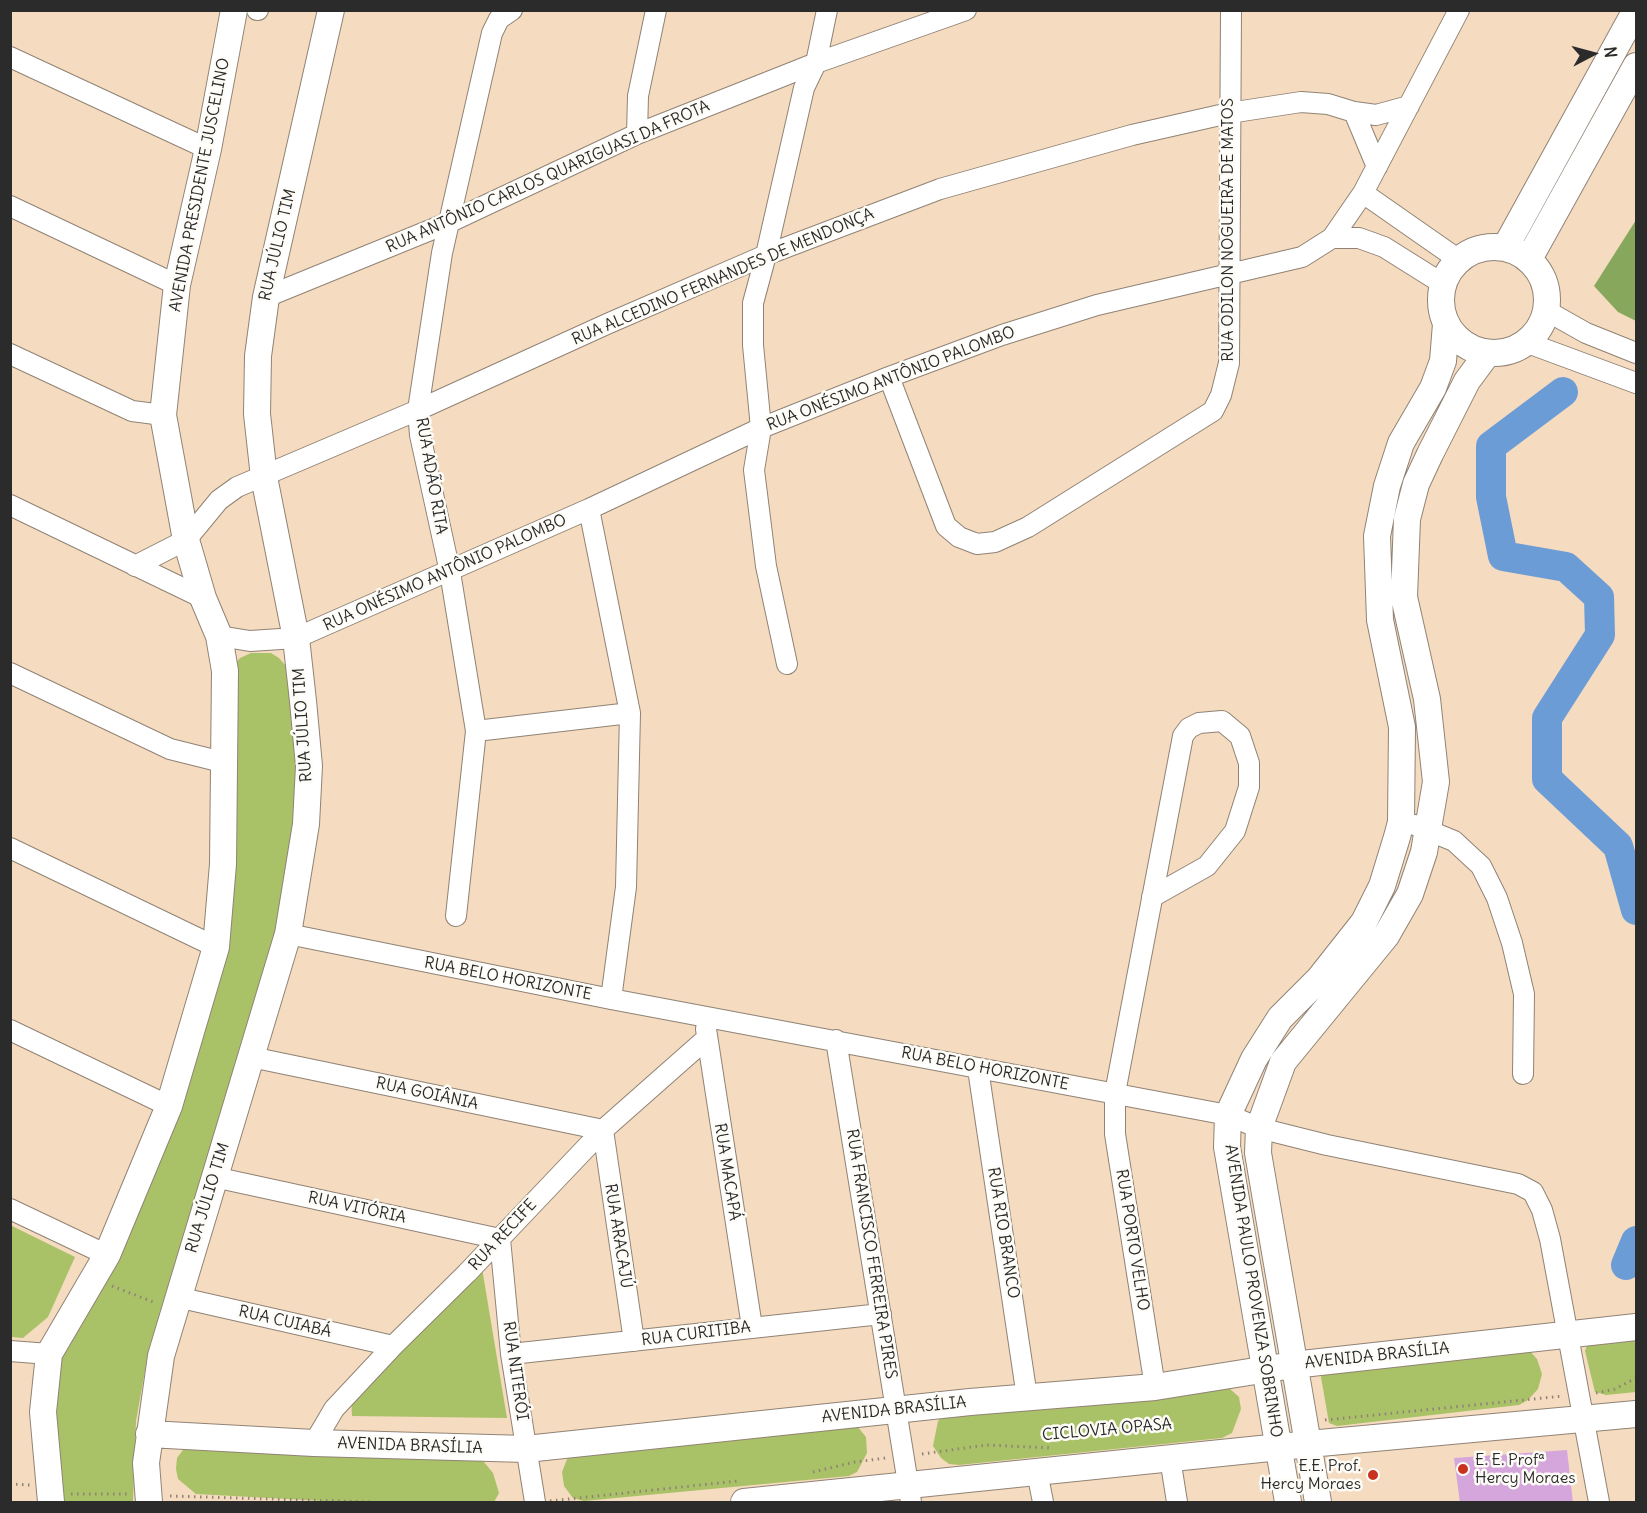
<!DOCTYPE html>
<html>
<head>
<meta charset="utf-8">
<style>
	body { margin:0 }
	#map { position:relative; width:1647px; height:1513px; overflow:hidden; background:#f5dbbf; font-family:Delius,sans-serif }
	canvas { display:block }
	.frame { position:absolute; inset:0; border:12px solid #2b2b2b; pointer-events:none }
	.north { position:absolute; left:1563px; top:24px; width:60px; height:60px; -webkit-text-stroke:4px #fdfcf7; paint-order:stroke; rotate:84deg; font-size:16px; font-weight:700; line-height:24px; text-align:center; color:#2b2b2b }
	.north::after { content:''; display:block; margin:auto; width:21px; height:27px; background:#2b2b2b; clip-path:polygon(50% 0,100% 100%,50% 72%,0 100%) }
</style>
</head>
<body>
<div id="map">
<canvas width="1647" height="1513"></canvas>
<div class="frame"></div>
<div class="north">N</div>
</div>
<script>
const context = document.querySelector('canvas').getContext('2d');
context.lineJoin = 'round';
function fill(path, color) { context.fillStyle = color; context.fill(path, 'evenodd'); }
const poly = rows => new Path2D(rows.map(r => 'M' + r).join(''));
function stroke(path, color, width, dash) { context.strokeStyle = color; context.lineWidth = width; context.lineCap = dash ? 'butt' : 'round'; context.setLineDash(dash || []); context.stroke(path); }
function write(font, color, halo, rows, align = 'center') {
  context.font = font + ' Delius,sans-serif'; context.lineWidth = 5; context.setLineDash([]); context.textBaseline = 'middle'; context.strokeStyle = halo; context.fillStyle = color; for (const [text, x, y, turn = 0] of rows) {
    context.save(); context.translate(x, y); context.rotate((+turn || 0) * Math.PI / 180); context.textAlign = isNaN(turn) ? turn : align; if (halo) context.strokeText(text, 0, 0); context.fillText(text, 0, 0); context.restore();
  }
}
fill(poly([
	[251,653,271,653,279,658,286,666,293,700,300,762,296,821,281,914,149,1348,136,1421,133,1502,57,1502,55,1355,208,1008,232,667,240,658],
	[10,1225,75,1257,48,1317,23,1338,11,1337],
	[482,1268,507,1418,352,1416,351,1392],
	[1636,1331,1636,1392,1606,1395,1595,1392,1585,1351,1589,1339],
	[1528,1349,1537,1359,1542,1374,1538,1389,1528,1400,1519,1405,1337,1426,1329,1423,1321,1377,1327,1367],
	[1229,1388,1239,1397,1241,1409,1232,1433,1222,1438,959,1465,949,1464,941,1458,933,1446,938,1421,946,1413],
	[857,1426,866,1437,867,1453,857,1472,849,1476,584,1501,573,1498,564,1486,562,1472,571,1449],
	[188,1443,479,1456,493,1473,499,1493,494,1502,343,1502,196,1494,178,1479,176,1469,177,1458]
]), '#aac267');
fill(poly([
	[1636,220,1636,321,1618,312,1594,286]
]), '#87a85c');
stroke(poly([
	[1563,392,1491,446,1491,497,1503,556,1566,567,1599,597,1600,635,1547,718,1547,779,1618,846,1636,910],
	[1626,1265,1636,1241]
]), '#6c9cd5', 30);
fill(poly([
	[1567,1450,1573,1503,1460,1503,1454,1458]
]), '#d5a6dc');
const minor = poly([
	[257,10,258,10],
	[10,57,208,149],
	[1354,112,1376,115,1409,106],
	[637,134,638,96,656,10],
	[1363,193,1459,260],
	[10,206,177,285],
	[1332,238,1359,238,1384,247,1443,284],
	[266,297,450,222,637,134,816,63,966,10],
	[1547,311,1586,333,1636,353],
	[1528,343,1636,383],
	[10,354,132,411,163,415],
	[889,377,946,526,959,537,977,544,995,542,1028,527,1213,411,1221,395,1229,363,1231,10],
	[10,505,203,598],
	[589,509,630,713,626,887,611,999],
	[135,566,186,540,219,500,237,487,418,410,607,324,766,255,940,189,1132,135,1229,113,1301,102,1328,104,1354,112,1377,167],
	[219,636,250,641,296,638,589,509,761,428,889,377,1002,335,1097,305,1302,257,1332,238,1363,193,1459,10],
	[787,664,766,566,754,470,761,428,753,345,753,303,766,255,804,88,816,63,827,10],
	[10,673,170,749,222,762],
	[476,731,630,713],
	[1415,825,1454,841,1481,866,1497,898,1512,943,1524,994,1523,1074],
	[10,848,216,947],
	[1152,897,1207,866,1235,831,1249,787,1249,763,1240,736,1222,721,1199,723,1189,728,1183,736,1115,1093,1115,1134,1155,1387],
	[456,916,476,731,450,572,420,435,418,410,442,253,492,33,499,19,512,10],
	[288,934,611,999,1228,1115,1259,1128,1327,1145,1518,1184,1533,1192,1542,1210,1550,1239,1599,1502],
	[706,1029,752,1327],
	[10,1030,169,1106],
	[836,1040,911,1502],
	[251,1057,603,1130,634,1341],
	[978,1069,1027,1397],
	[214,1177,500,1239,511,1354,535,1502],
	[10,1209,107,1255],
	[177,1297,393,1346],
	[10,1351,49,1354],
	[511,1354,881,1314],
	[314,1443,334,1409,393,1346,467,1273,603,1130,706,1039],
	[1170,1458,1177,1502],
	[1037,1472,1043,1502]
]);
const major = poly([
	'1441 300a53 53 0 1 1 106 0a53 53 0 1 1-106 0Z',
	[1505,248,1636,10],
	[1529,259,1636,66],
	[149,1434,314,1443,526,1449,970,1402,1155,1387,1293,1365,1636,1327],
	[51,1502,43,1412,49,1354,107,1255,169,1106,216,947,223,864,225,671,219,636,203,598,186,540,163,415,177,285,208,149,234,10],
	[149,1502,146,1463,161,1356,288,934,306,824,309,766,303,701,296,638,264,477,257,414,258,356,266,297,331,10],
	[744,1502,1309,1444,1636,1414],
	[1288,1502,1227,1147,1228,1115,1254,1059,1280,1018,1319,979,1364,922,1382,886,1397,837,1401,822,1402,727,1380,620,1377,536,1387,486,1401,443,1433,388,1443,361,1446,324],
	[1318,1502,1258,1153,1259,1128,1283,1062,1386,936,1410,894,1424,852,1436,782,1427,699,1404,597,1407,519,1416,484,1430,454,1467,381,1487,354]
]);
stroke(minor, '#908375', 22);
stroke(major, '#908375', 28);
stroke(poly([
	[112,1286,156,1303],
	[1596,1393,1615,1389,1636,1378],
	[1325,1420,1563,1396],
	[922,1454,986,1445,1053,1448],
	[813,1472,855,1462,886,1458],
	[10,1484,30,1485],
	[71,1494,127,1494],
	[170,1496,372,1502],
	[550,1501,738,1481]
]), '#908375', 3, [1.5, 4.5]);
stroke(minor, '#fff', 20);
stroke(major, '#fff', 26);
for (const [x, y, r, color] of [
	[1463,1469,6,"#c8321e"],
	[1373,1475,6,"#c8321e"]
]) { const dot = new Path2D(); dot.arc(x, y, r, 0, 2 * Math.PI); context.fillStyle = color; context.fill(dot); stroke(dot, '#fdfcf7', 2); }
write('16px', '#2b2b2b', '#fdfcf7', [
	["RUA ANTÔNIO CARLOS QUARIGUASI DA FROTA",548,177,-24],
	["AVENIDA PRESIDENTE JUSCELINO",200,185,-79],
	["RUA ODILON NOGUEIRA DE MATOS",1228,230,-90],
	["RUA JÚLIO TIM",278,245,-77],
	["RUA ALCEDINO FERNANDES DE MENDONÇA",723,277,-23],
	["RUA ONÉSIMO ANTÔNIO PALOMBO",891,379,-21],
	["RUA ADÃO RITA",431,476,80],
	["RUA ONÉSIMO ANTÔNIO PALOMBO",445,573,-24],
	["RUA JÚLIO TIM",303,725,-94],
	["RUA BELO HORIZONTE",508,979,11],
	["RUA BELO HORIZONTE",985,1069,11],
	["RUA GOIÂNIA",427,1094,12],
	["RUA MACAPÁ",727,1172,81],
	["RUA JÚLIO TIM",208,1198,-73],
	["RUA VITÓRIA",357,1208,12],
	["RUA RIO BRANCO",1003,1233,81],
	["RUA RECIFE",503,1235,-47],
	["RUA ARACAJÚ",618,1236,81],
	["RUA PORTO VELHO",1132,1240,81],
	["RUA FRANCISCO FERREIRA PIRES",871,1254,81],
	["AVENIDA PAULO PROVENZA SOBRINHO",1253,1291,81],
	["RUA CUIABÁ",285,1322,13],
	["RUA CURITIBA",696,1334,-7],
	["AVENIDA BRASÍLIA",1377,1356,-6],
	["RUA NITERÓI",515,1371,82],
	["AVENIDA BRASÍLIA",894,1410,-6],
	["CICLOVIA OPASA",1107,1430,-5],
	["AVENIDA BRASÍLIA",410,1446,2]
]);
write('16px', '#2b2b2b', '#fdfcf7', [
	["E. E. Profª",1475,1460],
	["Hercy Moraes",1475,1478],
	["E.E. Prof.",1361,1466,"right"],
	["Hercy Moraes",1361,1484,"right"]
], 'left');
</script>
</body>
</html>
